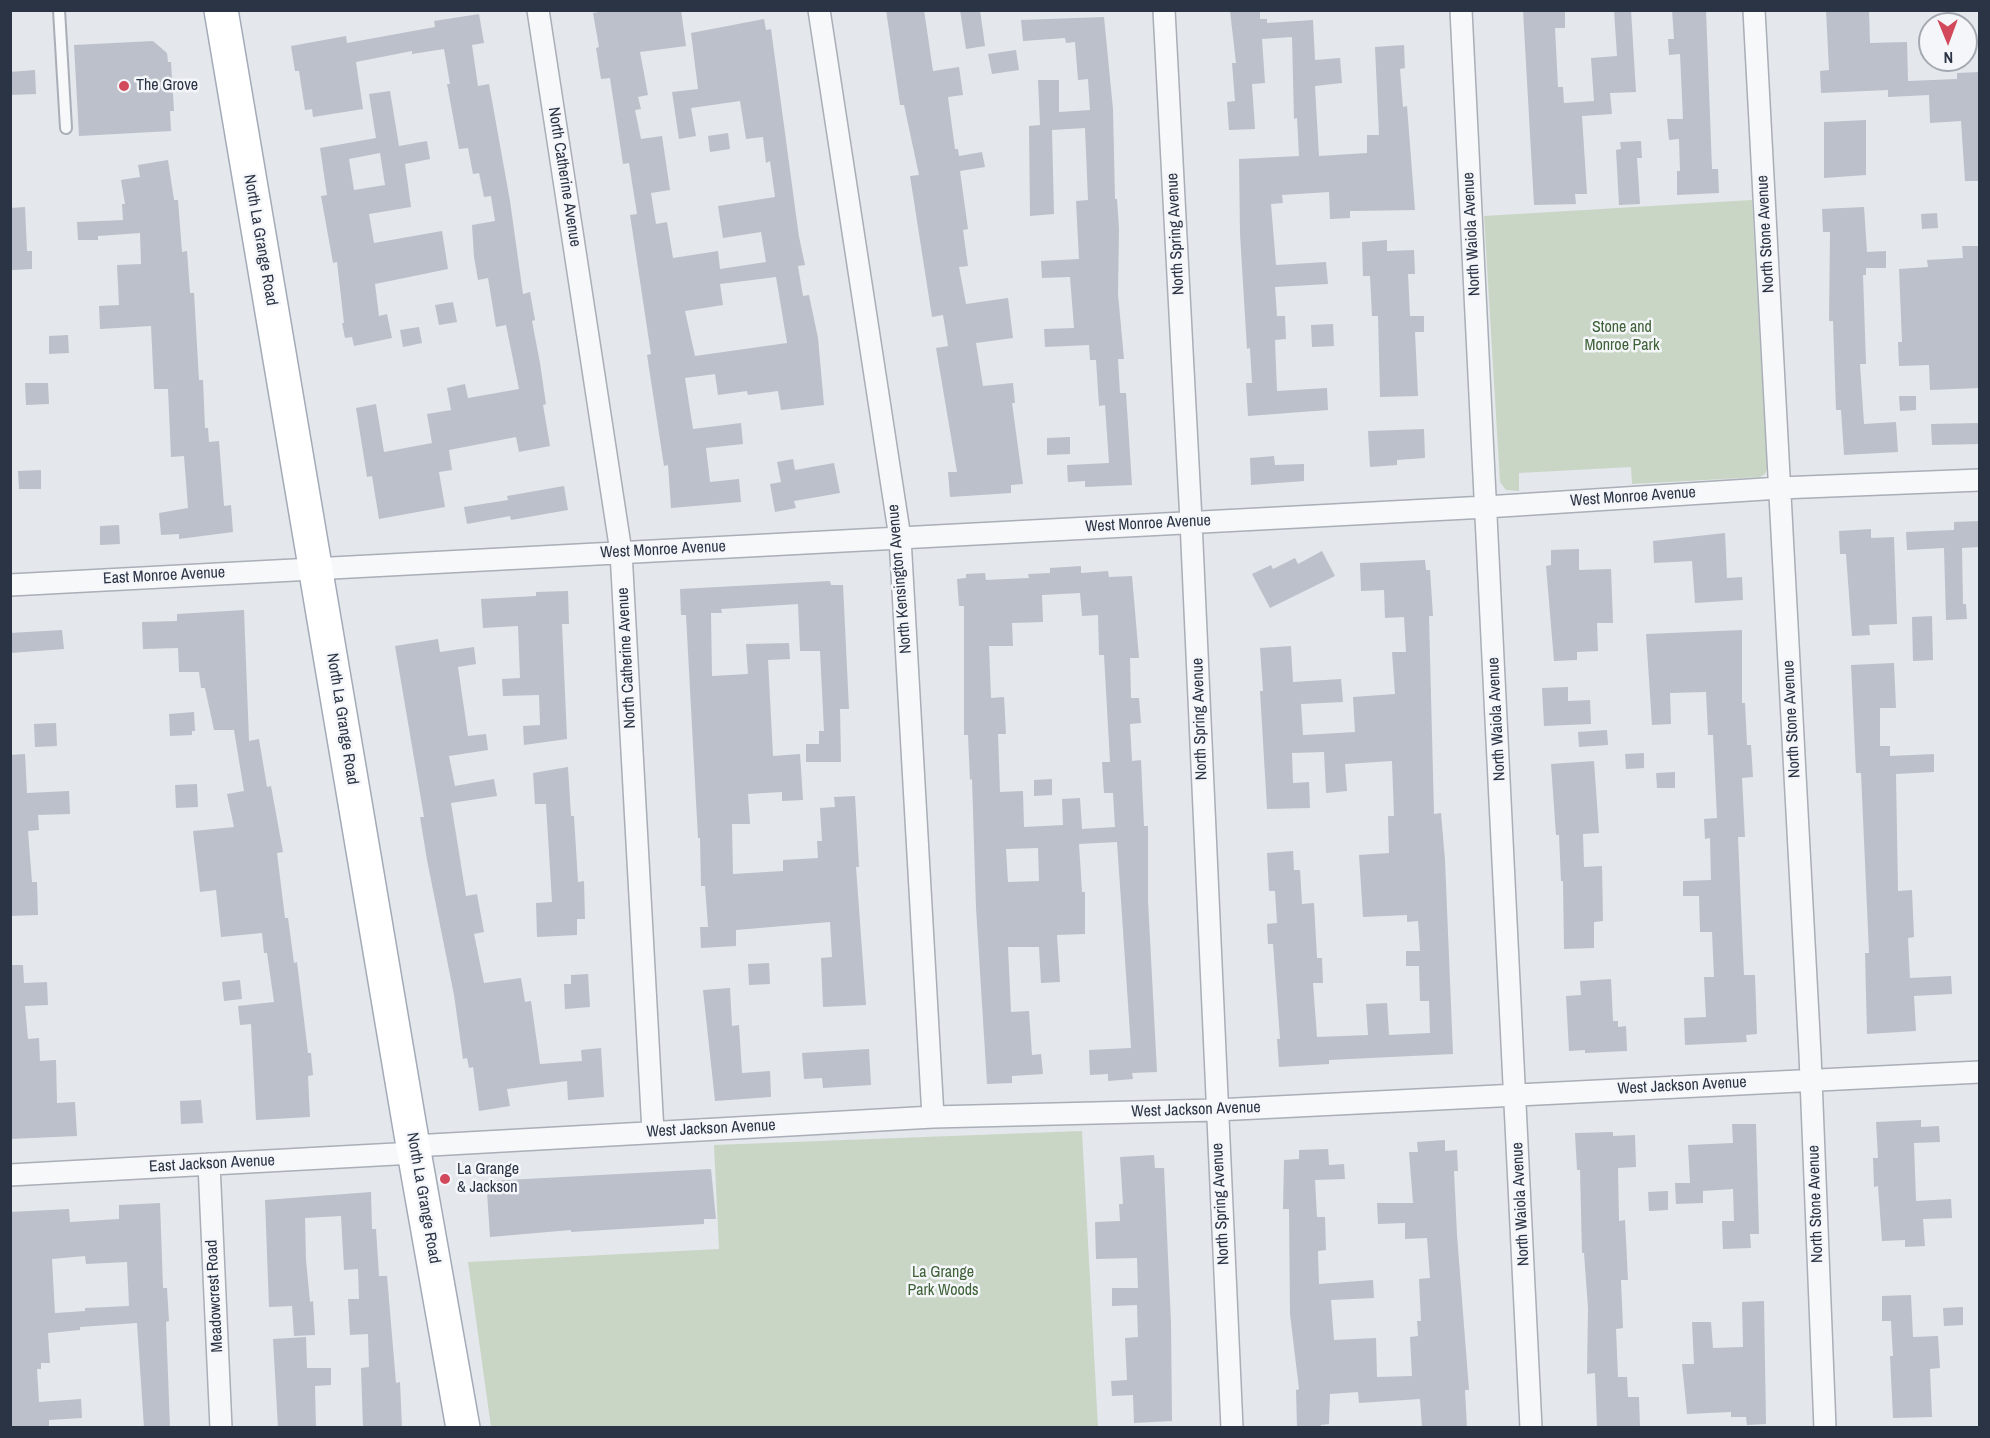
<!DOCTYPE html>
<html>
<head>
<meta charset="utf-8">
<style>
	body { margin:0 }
	#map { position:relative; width:1990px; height:1438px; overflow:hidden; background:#e4e7ec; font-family:"Archivo Narrow",sans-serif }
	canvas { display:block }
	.frame { position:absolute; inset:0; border:12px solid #2b3445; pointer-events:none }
	.north { position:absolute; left:1918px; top:12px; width:60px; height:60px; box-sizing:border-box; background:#f4f6f9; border:2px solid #a4a8b1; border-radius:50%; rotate:179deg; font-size:16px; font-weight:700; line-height:24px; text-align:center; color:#2b3445 }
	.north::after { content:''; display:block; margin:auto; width:21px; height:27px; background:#d1495b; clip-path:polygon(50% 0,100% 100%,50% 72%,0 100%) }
</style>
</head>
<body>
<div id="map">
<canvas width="1990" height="1438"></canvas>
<div class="frame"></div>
<div class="north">N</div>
</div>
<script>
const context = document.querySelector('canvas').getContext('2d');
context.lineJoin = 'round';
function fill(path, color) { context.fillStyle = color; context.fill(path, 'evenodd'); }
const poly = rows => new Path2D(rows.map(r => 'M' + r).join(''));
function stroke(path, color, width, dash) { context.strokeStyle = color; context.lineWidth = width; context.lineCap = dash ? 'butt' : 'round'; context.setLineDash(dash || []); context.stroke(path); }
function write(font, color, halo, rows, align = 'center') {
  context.font = font + ' "Archivo Narrow",sans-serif'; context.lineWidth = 5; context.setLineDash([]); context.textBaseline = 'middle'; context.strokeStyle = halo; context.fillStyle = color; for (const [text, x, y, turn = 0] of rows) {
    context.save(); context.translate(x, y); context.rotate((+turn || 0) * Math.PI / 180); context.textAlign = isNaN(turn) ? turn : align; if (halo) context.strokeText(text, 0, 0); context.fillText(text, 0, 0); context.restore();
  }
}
fill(poly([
	[1752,200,1767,469,1765,474,1760,477,1632,484,1631,467,1519,473,1519,491,1506,490,1500,482,1484,216],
	[1082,1131,1098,1427,491,1427,468,1262,719,1249,714,1145]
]), '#c9d6c5');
fill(poly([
	[610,10,681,10,686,46,640,52,648,95,638,97,641,109,635,110,641,139,662,136,670,190,651,193,656,224,667,222,673,258,718,251,720,269,766,262,761,232,723,238,718,206,775,197,770,161,766,163,763,137,746,139,740,101,691,108,696,136,679,139,672,92,698,89,691,33,764,19,766,30,771,29,799,237,805,265,798,266,803,296,809,295,818,338,824,405,781,410,778,391,748,395,747,391,718,395,715,374,685,378,693,429,741,423,743,444,706,448,710,482,739,479,741,502,671,508,668,465,664,466,647,355,651,354,630,215,637,214,629,163,623,164,610,78,601,79,596,48,599,47,593,13],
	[776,277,787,343,695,356,685,311,723,305,720,284],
	[886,10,924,10,933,71,959,67,963,95,948,97,955,149,958,149,959,156,982,152,985,167,960,171,968,229,963,230,968,266,959,267,966,304,1008,298,1013,338,976,343,983,386,1013,383,1015,403,1012,403,1023,484,1011,485,1011,493,950,497,948,472,957,472,936,348,948,346,943,315,932,317,910,176,919,175,904,105,900,105],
	[960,10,980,10,985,46,966,49],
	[1260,10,1260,19,1267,19,1267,23,1313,20,1315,60,1340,58,1342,83,1315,86,1319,156,1367,153,1367,135,1379,135,1375,47,1404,45,1405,68,1400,69,1403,107,1407,106,1415,210,1350,211,1350,218,1330,219,1329,192,1282,195,1283,203,1271,204,1276,265,1326,262,1328,284,1275,287,1277,316,1285,316,1286,339,1275,340,1277,391,1327,388,1328,410,1248,416,1246,383,1252,383,1250,348,1247,349,1240,234,1239,159,1299,156,1297,118,1294,119,1292,37,1262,39,1265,83,1252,84,1255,129,1229,130,1227,102,1235,101,1232,63,1236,63,1230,11],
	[1523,10,1565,10,1565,28,1555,28,1558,87,1563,87,1564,103,1594,101,1591,58,1617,56,1614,10,1631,10,1636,92,1610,93,1612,114,1582,116,1587,194,1575,194,1576,204,1534,205],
	[1672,10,1706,10,1712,169,1718,169,1719,193,1677,195,1677,171,1680,171,1679,139,1669,140,1667,119,1683,119,1680,54,1669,55,1668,39,1674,39],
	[1826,10,1869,10,1870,43,1907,42,1908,81,1957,79,1957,73,1980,72,1980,181,1965,181,1961,121,1930,123,1929,95,1888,97,1888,90,1821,93,1820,71,1829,70],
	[479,14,484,43,472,45,478,86,489,84,510,201,523,294,530,292,535,320,532,321,540,363,546,404,543,405,550,446,519,452,516,437,449,450,452,470,439,472,445,507,379,519,372,476,367,477,356,408,376,404,384,452,432,443,427,414,451,410,447,388,465,384,468,398,519,389,506,325,496,327,488,278,478,280,474,257,472,225,495,221,491,196,484,197,479,173,473,174,468,148,459,149,447,84,450,84,444,49,412,54,412,51,356,62,363,109,313,117,312,109,305,110,299,71,295,71,291,46,346,36,347,43,435,27,434,21],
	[1104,17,1113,109,1115,199,1117,199,1119,229,1118,294,1124,359,1118,359,1120,393,1126,393,1132,485,1085,487,1085,481,1068,482,1067,465,1109,463,1105,405,1099,406,1096,360,1090,360,1089,345,1045,347,1044,329,1074,328,1070,277,1042,278,1041,261,1079,259,1076,201,1088,200,1085,128,1052,130,1054,214,1030,216,1029,126,1040,125,1038,80,1059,80,1059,112,1090,110,1088,79,1078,80,1075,42,1066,43,1065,38,1023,41,1021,20],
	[153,41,167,53,168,62,171,62,174,111,170,111,171,131,79,136,74,45],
	[1016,50,1019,70,992,74,988,54],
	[35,70,36,94,10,95,10,72],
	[390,91,399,146,427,141,430,159,405,164,411,207,369,214,374,243,442,231,448,269,375,284,379,316,387,314,392,338,354,346,352,337,345,338,342,323,344,323,337,262,333,263,321,196,327,195,320,148,376,138,369,94],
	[380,153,385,185,354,190,349,159],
	[1866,120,1866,175,1824,178,1824,122],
	[728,133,730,149,710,152,708,136],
	[1641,141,1642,158,1637,158,1640,204,1619,205,1616,150,1621,149,1620,142],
	[168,160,174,200,178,200,182,252,187,251,190,293,194,293,199,380,203,380,205,428,208,428,209,442,219,441,224,506,231,505,233,532,179,539,179,534,161,535,159,513,188,508,184,456,171,457,168,389,154,389,151,326,100,329,99,306,119,305,117,265,141,264,140,233,98,236,98,240,78,240,77,222,123,220,122,204,125,204,121,180,140,177,138,165],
	[25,207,27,251,32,251,32,269,12,270,10,208],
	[1864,207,1867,252,1886,251,1886,268,1866,268,1866,275,1863,275,1866,364,1860,364,1864,424,1896,422,1898,452,1844,455,1841,410,1836,410,1833,321,1829,321,1830,232,1823,232,1822,209],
	[1937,213,1938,228,1922,229,1921,214],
	[1387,240,1387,251,1414,250,1415,274,1408,274,1410,316,1424,316,1424,332,1415,332,1418,396,1380,397,1378,316,1372,316,1370,276,1363,276,1362,242],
	[1962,246,1980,246,1980,388,1930,390,1929,365,1899,366,1898,342,1902,342,1899,269,1928,267,1927,260,1963,258],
	[453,302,457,322,439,325,435,305],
	[1333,324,1334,346,1312,347,1311,325],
	[419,327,422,343,403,347,400,330],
	[68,335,69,353,49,354,49,336],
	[25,383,48,383,49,404,26,405],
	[1899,396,1916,396,1916,410,1900,411],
	[1980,423,1980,444,1932,445,1931,424],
	[1424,429,1425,458,1397,460,1397,465,1370,467,1368,431],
	[1070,437,1070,454,1047,455,1047,438],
	[1274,456,1275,465,1304,464,1304,481,1251,485,1250,458],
	[793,459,795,470,834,463,840,493,794,501,796,508,775,512,770,484,781,482,777,462],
	[41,470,41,489,19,489,18,471],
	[564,486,568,510,511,520,510,516,467,524,464,507,508,500,507,496],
	[1980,521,1980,547,1962,548,1963,604,1966,604,1967,619,1946,620,1944,548,1907,550,1906,532,1954,530,1954,522],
	[119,525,120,544,100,545,100,526],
	[1871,529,1871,538,1894,537,1897,624,1869,625,1870,635,1852,636,1846,554,1840,554,1839,531],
	[1725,533,1727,578,1742,577,1743,600,1695,603,1692,561,1654,563,1653,541],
	[1579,549,1579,570,1611,569,1613,623,1597,623,1598,651,1577,652,1577,660,1554,661,1546,566,1551,565,1551,550],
	[1322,551,1335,576,1270,608,1252,574,1271,565,1273,569,1295,558,1298,564],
	[1425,560,1426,570,1430,570,1433,616,1429,616,1434,814,1441,813,1445,860,1453,1054,1329,1060,1329,1064,1279,1067,1277,1039,1280,1039,1273,944,1268,944,1267,924,1277,923,1275,891,1269,891,1267,853,1293,851,1294,870,1300,870,1302,904,1314,903,1317,958,1322,958,1323,983,1313,983,1317,1037,1368,1035,1366,1004,1387,1003,1389,1035,1430,1033,1429,1001,1420,1001,1419,966,1406,966,1406,951,1420,951,1418,921,1407,922,1407,915,1363,917,1359,855,1389,853,1388,816,1394,816,1392,761,1345,764,1347,791,1326,793,1324,752,1292,753,1293,783,1309,782,1310,808,1267,809,1260,691,1263,691,1260,648,1291,646,1293,682,1341,679,1343,702,1301,704,1303,735,1355,732,1353,697,1395,694,1392,652,1406,652,1404,617,1385,618,1384,590,1361,591,1360,563],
	[1081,566,1081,573,1108,571,1109,577,1132,576,1139,658,1130,658,1131,698,1139,698,1141,723,1130,724,1132,761,1141,760,1144,826,1148,826,1148,901,1157,1072,1132,1073,1133,1079,1108,1081,1108,1074,1090,1075,1089,1050,1131,1048,1117,842,1079,844,1082,892,1085,892,1085,934,1057,935,1060,982,1041,983,1039,947,1008,947,1011,1012,1029,1011,1032,1055,1041,1054,1043,1074,1012,1076,1012,1083,987,1084,976,908,972,779,970,780,968,735,964,735,964,606,959,606,957,579,966,578,966,574,985,573,986,580,1029,578,1028,574,1050,573,1050,568],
	[1080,593,1082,616,1098,615,1099,655,1104,655,1110,762,1102,762,1104,793,1113,793,1115,827,1082,829,1080,798,1062,799,1063,825,1024,827,1023,791,1000,792,998,734,1006,734,1004,697,991,698,989,646,1013,646,1012,623,1043,622,1042,595],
	[1038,848,1039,881,1008,882,1006,849],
	[830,581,831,585,843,585,849,709,840,709,841,762,806,762,806,744,819,744,819,731,824,731,820,651,800,651,798,604,721,609,722,613,711,613,712,676,748,674,746,644,789,643,790,659,768,660,773,756,800,754,803,800,782,801,782,792,748,794,750,824,732,824,733,874,783,871,783,860,818,858,817,841,822,841,820,808,835,807,834,797,855,796,859,867,856,867,866,1005,823,1007,821,958,832,957,830,922,736,930,736,946,701,948,700,927,708,927,705,886,701,886,700,838,698,838,686,615,681,615,680,589],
	[568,591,569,624,562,624,567,739,524,745,523,726,540,725,539,695,503,696,502,679,520,678,518,626,483,628,481,599,536,596,536,592],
	[244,610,249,741,259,739,267,787,271,786,283,852,277,853,285,918,288,918,294,963,297,962,308,1053,311,1053,313,1075,308,1076,310,1117,256,1120,251,1024,240,1025,238,1006,274,1002,267,953,264,953,262,933,221,937,216,890,200,892,193,831,234,827,227,794,244,791,234,730,214,730,205,688,201,688,199,672,179,672,178,648,143,649,142,622,177,621,177,614],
	[1932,616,1933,660,1913,661,1912,617],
	[62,630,64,649,10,653,10,633],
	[1742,630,1742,703,1745,703,1747,745,1751,745,1753,777,1742,778,1745,837,1738,837,1741,908,1744,975,1755,975,1757,1034,1746,1035,1747,1042,1685,1045,1684,1018,1706,1017,1704,977,1714,977,1712,932,1700,932,1699,896,1683,896,1683,881,1711,880,1710,838,1705,839,1704,819,1717,818,1713,735,1708,735,1706,692,1670,693,1671,724,1652,725,1646,634],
	[438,639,440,652,474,647,476,664,458,667,468,736,486,734,488,750,449,756,455,786,494,779,497,796,451,803,466,896,477,894,484,932,474,934,484,983,521,978,525,1002,531,1001,540,1064,582,1061,581,1050,601,1048,604,1097,568,1100,567,1081,507,1089,510,1106,479,1111,473,1067,469,1068,467,1058,463,1059,454,995,427,860,420,817,424,817,395,646],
	[1894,663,1896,708,1880,708,1880,746,1890,746,1890,756,1934,754,1934,772,1896,774,1898,891,1912,890,1914,937,1908,938,1910,978,1951,976,1952,994,1914,996,1916,1031,1867,1034,1865,953,1869,953,1861,773,1856,773,1851,665],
	[1568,687,1568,701,1590,700,1591,724,1544,726,1542,688],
	[194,712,195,731,192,731,192,735,170,736,169,714],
	[56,723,57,746,35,747,34,724],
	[1607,730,1608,745,1579,747,1578,732],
	[1644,753,1644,768,1626,769,1625,754],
	[25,754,27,793,69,791,70,814,38,815,39,830,28,831,32,882,37,882,38,915,10,916,10,755],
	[1594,761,1599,833,1583,834,1584,867,1602,866,1603,921,1594,922,1594,948,1564,949,1563,881,1561,881,1559,835,1556,835,1551,764],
	[568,767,571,816,574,816,578,882,584,881,585,919,577,919,577,935,537,937,536,903,552,902,546,804,535,804,533,773],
	[1675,772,1675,788,1657,788,1656,773],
	[1052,779,1052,795,1034,796,1034,780],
	[197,784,198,807,176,808,175,785],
	[769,963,770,984,749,985,748,964],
	[10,965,23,965,24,983,47,982,48,1005,25,1006,28,1039,39,1038,40,1061,56,1060,57,1103,75,1102,77,1136,10,1139],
	[588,974,590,1007,565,1009,564,984,571,984,571,975],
	[1611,979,1613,1021,1618,1021,1618,1027,1626,1026,1627,1051,1585,1053,1585,1050,1569,1051,1566,996,1581,995,1580,981],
	[240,980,242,999,224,1001,222,982],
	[730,988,732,1026,739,1025,742,1073,770,1071,771,1097,715,1101,703,990],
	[869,1049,871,1085,823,1088,822,1078,804,1079,802,1053],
	[201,1100,203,1123,181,1124,180,1101],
	[1921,1120,1921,1127,1939,1126,1940,1142,1914,1143,1916,1201,1951,1199,1952,1218,1923,1219,1925,1246,1905,1247,1905,1240,1882,1241,1878,1186,1874,1187,1873,1158,1878,1158,1876,1122],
	[1732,1124,1756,1124,1759,1234,1750,1234,1751,1248,1723,1249,1722,1221,1734,1221,1733,1189,1703,1191,1703,1203,1676,1204,1675,1183,1690,1183,1688,1145,1733,1143],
	[1613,1132,1613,1136,1635,1135,1636,1167,1618,1168,1619,1221,1625,1220,1628,1280,1621,1280,1623,1328,1616,1329,1618,1377,1627,1377,1628,1397,1639,1397,1640,1428,1597,1428,1595,1373,1587,1374,1588,1308,1584,1253,1582,1253,1580,1170,1577,1170,1575,1133],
	[1445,1140,1445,1151,1457,1150,1458,1171,1454,1171,1457,1235,1469,1390,1465,1390,1467,1428,1422,1428,1420,1399,1359,1403,1358,1392,1330,1394,1329,1424,1321,1425,1321,1428,1297,1428,1296,1390,1299,1389,1290,1314,1289,1209,1283,1209,1284,1160,1299,1159,1299,1150,1328,1149,1329,1165,1344,1164,1345,1179,1315,1180,1317,1217,1325,1217,1326,1250,1318,1251,1319,1284,1373,1280,1374,1298,1331,1300,1334,1340,1376,1338,1377,1377,1412,1376,1410,1337,1418,1336,1417,1321,1421,1321,1419,1279,1430,1278,1427,1238,1405,1239,1405,1223,1378,1224,1377,1203,1413,1203,1409,1152,1418,1152,1417,1142],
	[1154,1155,1155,1168,1164,1168,1171,1323,1172,1421,1134,1423,1133,1395,1112,1396,1111,1381,1127,1380,1125,1338,1138,1337,1137,1305,1112,1306,1112,1288,1138,1288,1137,1258,1096,1259,1095,1222,1120,1221,1119,1204,1123,1204,1120,1157],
	[711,1169,716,1219,704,1219,704,1224,571,1232,571,1230,490,1237,487,1192,490,1192,489,1181],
	[1668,1191,1668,1210,1649,1211,1648,1192],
	[371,1192,372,1229,376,1229,379,1276,387,1276,396,1383,400,1382,402,1428,363,1428,361,1368,369,1367,368,1334,350,1335,348,1299,359,1299,358,1269,344,1270,341,1216,305,1218,306,1260,310,1302,313,1301,315,1335,294,1336,292,1306,269,1307,265,1200],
	[160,1203,163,1288,167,1288,169,1321,166,1322,170,1428,144,1428,137,1323,80,1327,80,1330,48,1333,50,1363,41,1363,41,1369,37,1369,39,1402,81,1399,82,1418,49,1420,49,1428,10,1428,10,1212,69,1209,70,1222,119,1219,119,1205],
	[85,1256,86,1264,127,1262,129,1306,85,1308,85,1311,55,1313,52,1259],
	[1911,1295,1913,1337,1938,1336,1940,1368,1930,1369,1932,1417,1893,1418,1890,1356,1893,1356,1891,1321,1882,1321,1882,1296],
	[1764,1301,1766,1424,1747,1425,1746,1417,1731,1417,1731,1412,1687,1414,1682,1364,1694,1364,1692,1322,1711,1322,1713,1348,1743,1347,1742,1302],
	[1963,1307,1963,1325,1944,1326,1943,1308],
	[306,1337,307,1368,331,1368,331,1385,315,1386,316,1428,278,1428,273,1339]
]), '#bbc0ca');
const lane = poly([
	[59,10,66,128]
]);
const street = poly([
	[538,10,621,552,653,1132],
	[819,10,900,538,933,1117],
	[1164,10,1191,521,1232,1428],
	[1461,10,1531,1428],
	[1754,10,1810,1054,1825,1428],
	[10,585,1486,507,1780,488,1980,480],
	[413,1146,933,1117,1216,1110,1980,1072],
	[209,1164,221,1428],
	[10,1175,414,1153]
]);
const primary = poly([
	[221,10,413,1146,463,1428]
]);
stroke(lane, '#a9aeb7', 14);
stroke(street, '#a9aeb7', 24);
stroke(primary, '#a3abb8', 36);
stroke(lane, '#f7f8fa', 10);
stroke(street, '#f7f8fa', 21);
stroke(primary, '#fff', 33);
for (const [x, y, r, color] of [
	[124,86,6,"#d1495b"],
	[445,1179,6,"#d1495b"]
]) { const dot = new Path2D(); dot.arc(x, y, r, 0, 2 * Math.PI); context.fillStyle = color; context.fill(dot); stroke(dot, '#f4f6f9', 2); }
write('16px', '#2b3445', '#f4f6f9', [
	["The Grove",136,86],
	["La Grange",457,1170],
	["& Jackson",457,1188]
], 'left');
write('16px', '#2b3445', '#f4f6f9', [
	["North Catherine Avenue",564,177,81],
	["North Spring Avenue",1176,234,-93],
	["North Waiola Avenue",1472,234,-93],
	["North Stone Avenue",1766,234,-93],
	["North La Grange Road",260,240,80],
	["West Monroe Avenue",1633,497,-4],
	["West Monroe Avenue",1148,524,-3],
	["West Monroe Avenue",663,550,-3],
	["East Monroe Avenue",164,576,-3],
	["North Kensington Avenue",900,579,-95],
	["North Catherine Avenue",627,658,-93],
	["North La Grange Road",342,719,81],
	["North Spring Avenue",1200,719,-92],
	["North Waiola Avenue",1497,719,-93],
	["North Stone Avenue",1792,719,-93],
	["West Jackson Avenue",1682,1086,-3],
	["West Jackson Avenue",1196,1110,-2],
	["West Jackson Avenue",711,1129,-3],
	["East Jackson Avenue",212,1164,-3],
	["North La Grange Road",423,1198,80],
	["North Spring Avenue",1221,1204,-93],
	["North Waiola Avenue",1521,1204,-93],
	["North Stone Avenue",1816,1204,-92],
	["Meadowcrest Road",215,1296,-93]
]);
write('16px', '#3f6138', '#f4f6f9', [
	["Stone and",1622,328],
	["Monroe Park",1622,346],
	["La Grange",943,1273],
	["Park Woods",943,1291]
]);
</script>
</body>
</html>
